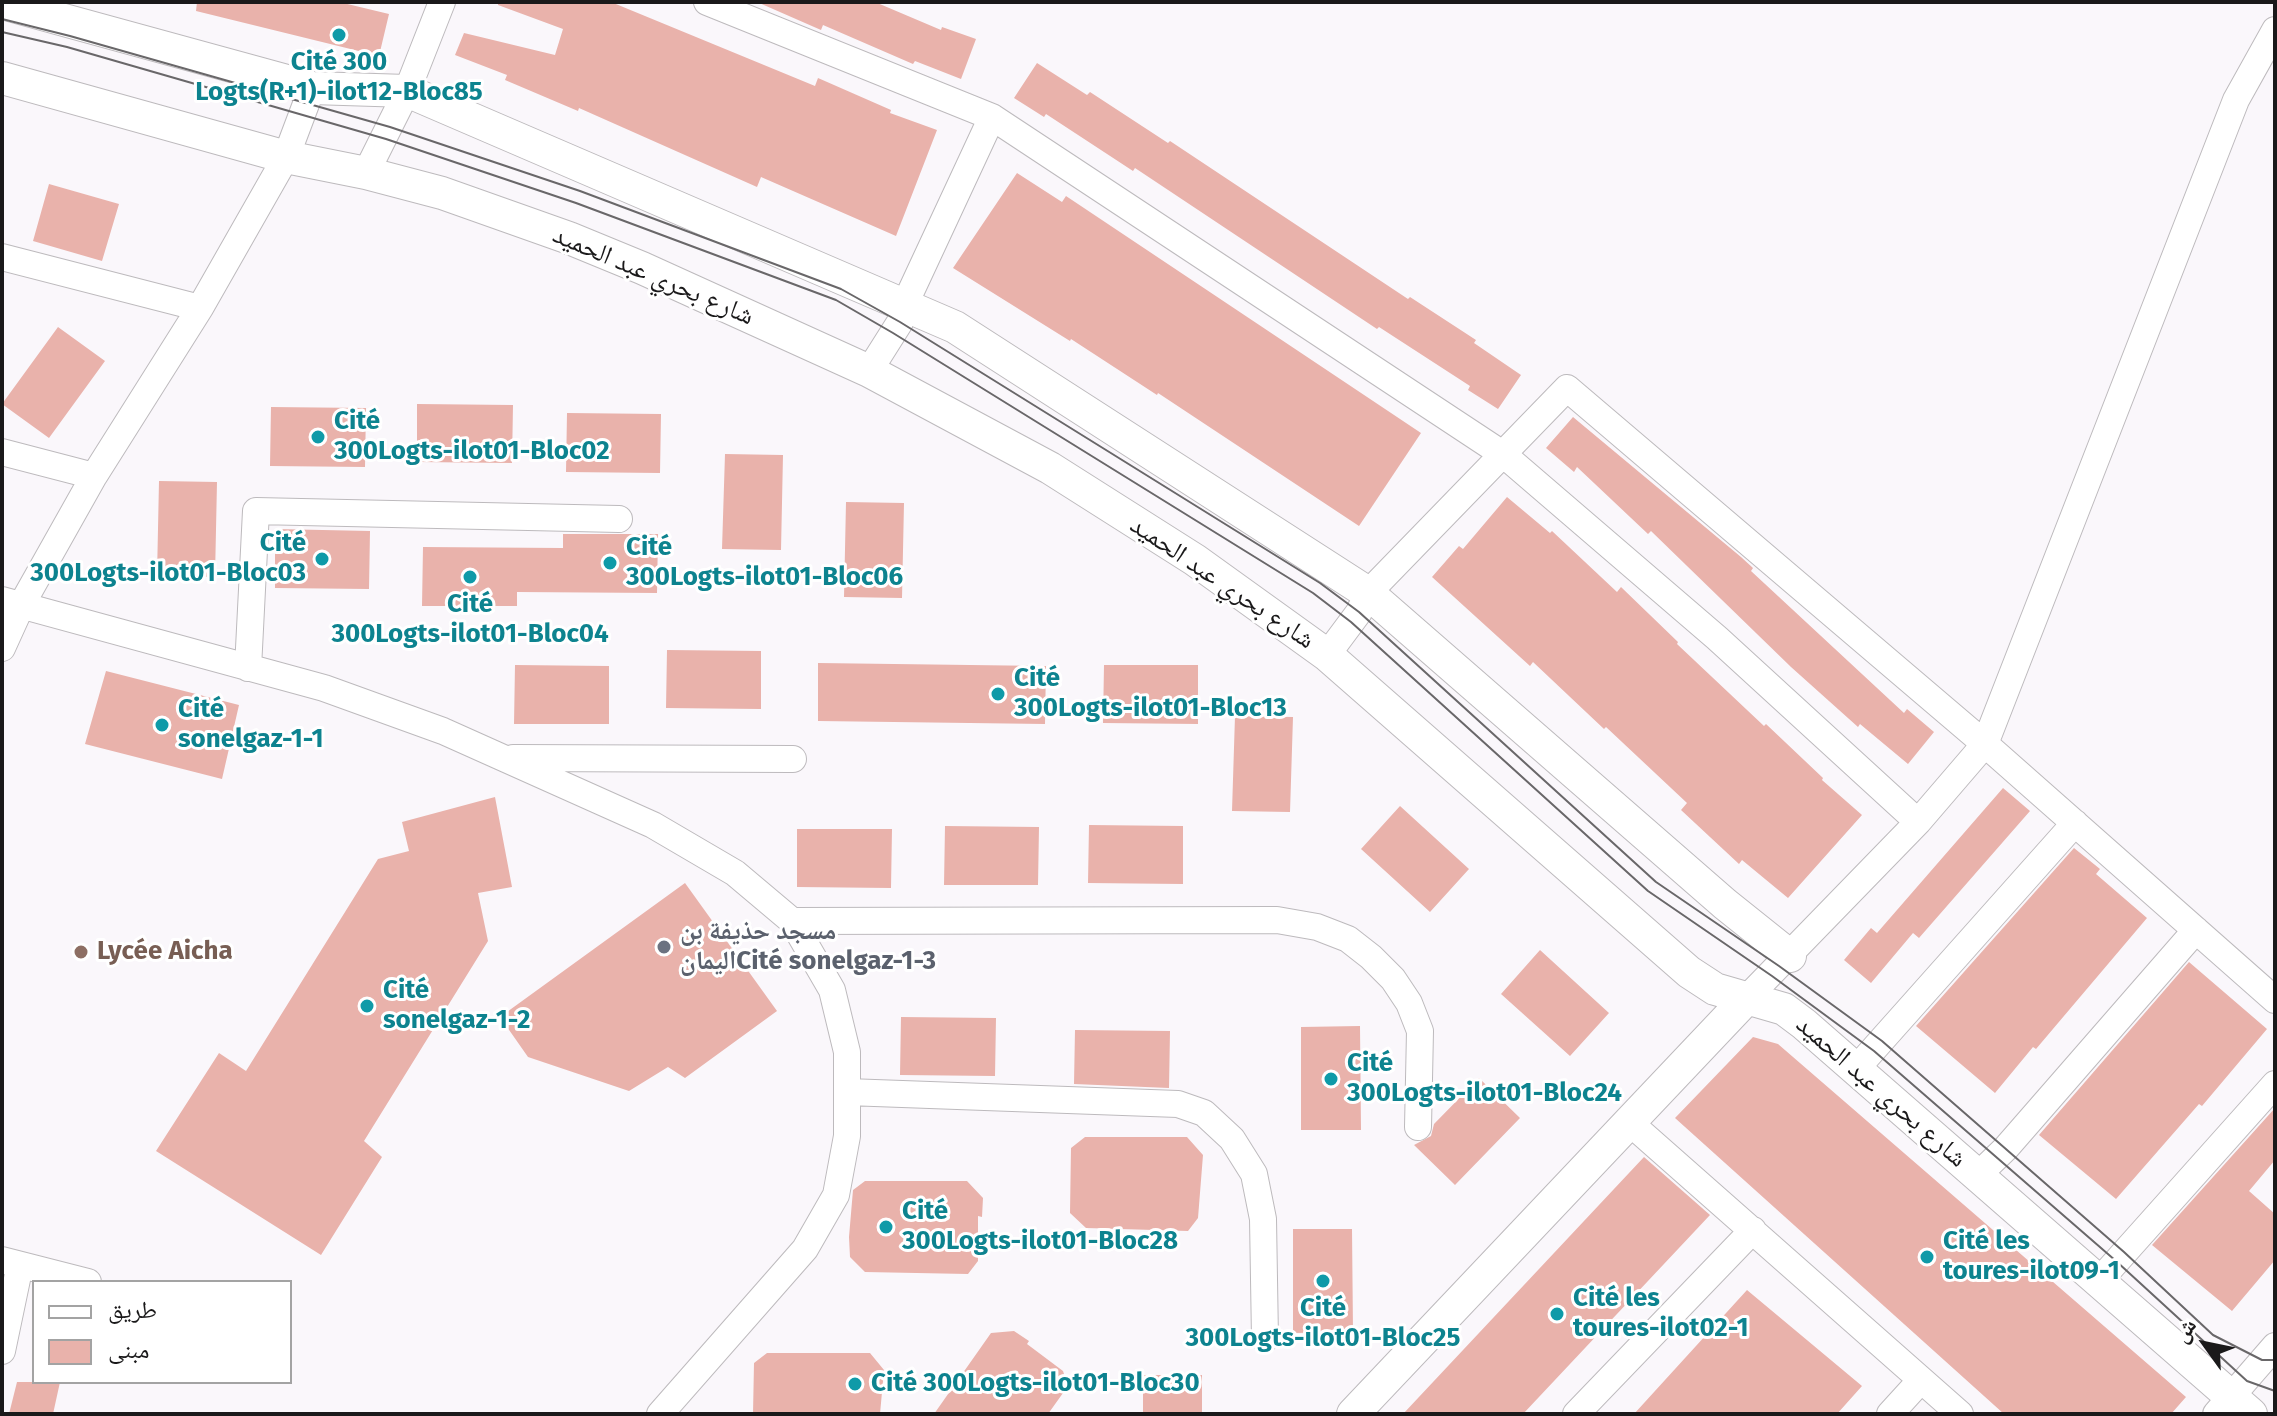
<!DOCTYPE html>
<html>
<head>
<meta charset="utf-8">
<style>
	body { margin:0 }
	#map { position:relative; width:2277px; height:1416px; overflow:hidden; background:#faf7fb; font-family:"Fira Sans","Noto Naskh Arabic",sans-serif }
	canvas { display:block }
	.frame { position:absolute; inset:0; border:4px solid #1a191a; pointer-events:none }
	.legend { position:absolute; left:32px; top:1280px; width:260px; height:104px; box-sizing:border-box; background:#fff; border:2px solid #a3a3a3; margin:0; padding:10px 14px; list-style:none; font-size:24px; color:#1a191a }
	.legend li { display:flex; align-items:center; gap:16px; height:40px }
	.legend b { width:40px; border:2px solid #a3a3a3 }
	.north { position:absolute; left:2165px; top:1304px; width:80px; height:80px; -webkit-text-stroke:6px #fff; paint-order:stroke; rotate:303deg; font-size:22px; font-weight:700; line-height:32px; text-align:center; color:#1a191a }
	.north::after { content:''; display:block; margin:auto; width:28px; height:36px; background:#1a191a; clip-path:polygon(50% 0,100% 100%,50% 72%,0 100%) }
</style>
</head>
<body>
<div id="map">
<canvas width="2277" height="1416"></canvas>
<div class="frame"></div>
<ul class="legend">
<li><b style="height:10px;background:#fff"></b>طريق</li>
<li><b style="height:22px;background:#e9b2ab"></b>مبنى</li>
</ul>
<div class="north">ش</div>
</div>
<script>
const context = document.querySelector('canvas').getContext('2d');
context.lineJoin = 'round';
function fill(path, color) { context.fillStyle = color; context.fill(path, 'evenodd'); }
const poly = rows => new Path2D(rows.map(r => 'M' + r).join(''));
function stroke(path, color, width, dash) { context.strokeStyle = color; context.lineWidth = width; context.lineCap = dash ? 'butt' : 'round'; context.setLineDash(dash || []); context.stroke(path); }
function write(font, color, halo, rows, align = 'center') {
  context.font = font + ' "Fira Sans","Noto Naskh Arabic",sans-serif'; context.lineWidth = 6; context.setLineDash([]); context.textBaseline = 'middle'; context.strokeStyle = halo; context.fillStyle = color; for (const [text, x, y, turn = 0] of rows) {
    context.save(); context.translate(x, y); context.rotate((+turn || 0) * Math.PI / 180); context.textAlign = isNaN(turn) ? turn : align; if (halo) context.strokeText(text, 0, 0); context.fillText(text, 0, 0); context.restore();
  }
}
fill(poly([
	[197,2,339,2,389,14,379,56,196,11],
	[498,2,611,2,815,86,818,78,891,110,890,113,937,130,896,236,761,177,757,187,579,108,578,111,505,80,507,75,455,55,464,33,555,55,563,29,498,5],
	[757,2,875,2,941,30,942,27,976,39,961,79,915,61,913,64,823,25,821,30],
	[1037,63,1087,95,1090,92,1168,143,1170,141,1408,299,1410,297,1476,340,1474,343,1521,375,1498,409,1468,390,1470,386,1379,327,1377,329,1135,168,1133,171,1046,114,1044,117,1014,98],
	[1017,173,1062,202,1066,196,1421,433,1359,526,1158,393,1157,395,1071,339,1070,341,953,268],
	[49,184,119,204,102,261,33,241],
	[58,327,105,361,49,438,2,404],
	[417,404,513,405,512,463,417,462],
	[271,407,366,408,365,467,270,466],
	[567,413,661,414,660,473,566,472],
	[1573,417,1741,557,1753,568,1751,571,1904,713,1907,709,1934,732,1908,764,1860,724,1858,727,1791,667,1651,531,1648,534,1577,467,1574,472,1546,448],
	[725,454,783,455,781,550,722,549],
	[159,481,217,482,215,577,157,576],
	[1507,497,1550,533,1552,531,1617,592,1621,587,1678,642,1677,644,1764,726,1766,724,1823,778,1822,780,1862,815,1788,898,1742,860,1739,864,1681,810,1687,803,1606,727,1604,729,1533,662,1530,666,1432,577,1459,546,1463,549],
	[846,502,904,503,902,598,844,597],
	[275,529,370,531,369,589,275,588],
	[563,534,658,534,657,593,517,592,517,606,422,606,423,547,563,548],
	[667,650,761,651,761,709,666,708],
	[818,663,1046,666,1045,724,818,721],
	[515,665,609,666,609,724,514,724],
	[1104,665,1198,665,1198,724,1103,723],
	[106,671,239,705,222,779,85,744],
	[1235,716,1293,717,1290,812,1232,811],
	[2003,788,2030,811,1919,938,1913,933,1871,983,1844,960,1871,928,1877,933],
	[495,797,512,887,478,893,488,941,364,1141,382,1157,321,1255,156,1151,219,1053,246,1071,378,859,409,851,402,822],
	[1400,806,1469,869,1430,912,1361,849],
	[1089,825,1183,826,1183,884,1088,883],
	[945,826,1039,827,1038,885,944,885],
	[797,829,892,829,891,888,797,887],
	[2074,848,2100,869,2096,874,2147,918,2036,1049,2033,1047,1995,1093,1916,1026],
	[685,883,777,1011,685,1078,668,1067,629,1091,528,1057,500,1017],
	[1540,950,1609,1013,1570,1056,1501,994],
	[2189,962,2267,1029,2202,1106,2199,1104,2116,1199,2039,1135],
	[901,1017,996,1018,995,1076,900,1075],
	[1360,1026,1361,1130,1301,1130,1301,1027],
	[1075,1030,1170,1031,1169,1088,1074,1084],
	[1753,1037,1778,1044,2186,1397,2171,1414,2004,1414,1675,1118],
	[1479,1078,1520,1118,1455,1185,1414,1145,1431,1136,1434,1124],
	[2275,1108,2275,1160,2249,1191,2275,1214,2275,1260,2232,1311,2152,1245],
	[1085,1137,1187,1137,1203,1155,1198,1218,1188,1231,1086,1228,1070,1213,1071,1148],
	[1644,1157,1710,1215,1523,1414,1403,1414],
	[865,1181,967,1181,983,1198,982,1217,978,1216,978,1261,968,1274,865,1272,850,1257,849,1237,853,1190],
	[1293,1229,1352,1229,1353,1332,1293,1333],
	[1747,1290,1862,1386,1837,1414,1634,1414],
	[1014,1331,1029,1341,1027,1344,1063,1371,1068,1386,1048,1414,934,1414,991,1333],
	[767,1353,870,1353,884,1370,880,1414,753,1414,754,1363],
	[1143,1375,1202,1375,1202,1414,1143,1414],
	[17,1382,60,1382,53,1414,9,1414]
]), '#e9b2ab');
const minor = poly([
	[707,2,992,117,1504,455,1717,638,1918,822],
	[366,173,407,91,442,2],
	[2,257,200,308],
	[869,371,900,322,905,304,992,117],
	[2,452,94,476],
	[2,600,324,688,443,731,653,825,735,873,792,921,832,990,847,1052,847,1136,836,1195,805,1249,660,1414],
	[2,648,22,604,94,476,200,308,286,157,312,88],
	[1327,655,1359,612,1368,593,1567,388,1985,744,2275,1000],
	[248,668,256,511,619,519],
	[513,758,793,759],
	[792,921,1277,920,1317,927,1348,939,1371,957,1393,979,1409,1003,1420,1031,1418,1127],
	[1745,1000,1918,822,1985,744,2236,100,2275,30],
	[1856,1069,2075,823],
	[847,1092,1178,1104,1204,1113,1232,1139,1254,1174,1263,1219,1265,1339],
	[1629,1122,1960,1414],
	[1978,1175,2006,1148,2196,930],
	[2,1260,88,1282],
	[2099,1281,2275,1084],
	[2,1351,20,1265],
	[1576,1414,1753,1230],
	[1890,1414,1921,1380],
	[2216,1414,2275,1346]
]);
const tertiary = poly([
	[2,3,312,88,407,91,955,327,1368,593,1725,904,1790,956],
	[2,78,286,157,366,173,442,193,569,238,642,268,869,371,1050,468,1195,560,1327,655,1689,972,1715,989,1784,1009,1804,1024,2251,1414],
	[1353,1414,1745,1000]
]);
stroke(minor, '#bdbabd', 28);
stroke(tertiary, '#bdbabd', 34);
stroke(minor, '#fff', 26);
stroke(tertiary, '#fff', 32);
stroke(poly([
	[2,19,70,36,390,127,580,191,841,289,900,322,1320,583,1359,612,1656,882,1779,966,1882,1041,2124,1252,2213,1335,2262,1360,2275,1360],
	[2,32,67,47,386,139,576,203,836,300,893,333,1313,593,1351,622,1648,891,1772,976,1874,1051,2116,1261,2247,1381,2275,1391]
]), '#696769', 2);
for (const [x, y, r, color] of [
	[339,35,8,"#0f9aa8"],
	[318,437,8,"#0f9aa8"],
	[322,559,8,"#0f9aa8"],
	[610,563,8,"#0f9aa8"],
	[470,577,8,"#0f9aa8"],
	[998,694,8,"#0f9aa8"],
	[162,725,8,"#0f9aa8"],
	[664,947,8,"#6b7280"],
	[81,952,8,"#8d6e63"],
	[367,1006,8,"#0f9aa8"],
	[1331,1079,8,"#0f9aa8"],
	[886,1227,8,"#0f9aa8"],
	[1927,1257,8,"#0f9aa8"],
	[1323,1281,8,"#0f9aa8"],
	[1557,1314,8,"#0f9aa8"],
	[855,1384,8,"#0f9aa8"]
]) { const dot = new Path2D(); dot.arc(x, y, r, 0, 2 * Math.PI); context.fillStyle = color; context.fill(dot); stroke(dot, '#fff', 3); }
write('bold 26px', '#0d838f', '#fff', [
	["Cité 300",339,63,"center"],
	["Logts(R+1)-ilot12-Bloc85",339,93,"center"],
	["Cité",334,422],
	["300Logts-ilot01-Bloc02",334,452],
	["Cité",306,544,"right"],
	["300Logts-ilot01-Bloc03",306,574,"right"],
	["Cité",626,548],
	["300Logts-ilot01-Bloc06",626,578],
	["Cité",470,605,"center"],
	["300Logts-ilot01-Bloc04",470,635,"center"],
	["Cité",1014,679],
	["300Logts-ilot01-Bloc13",1014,709],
	["Cité",178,710],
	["sonelgaz-1-1",178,740],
	["Cité",383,991],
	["sonelgaz-1-2",383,1021],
	["Cité",1347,1064],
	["300Logts-ilot01-Bloc24",1347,1094],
	["Cité",902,1212],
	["300Logts-ilot01-Bloc28",902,1242],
	["Cité les",1943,1242],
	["toures-ilot09-1",1943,1272],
	["Cité les",1573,1299],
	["toures-ilot02-1",1573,1329],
	["Cité",1323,1309,"center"],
	["300Logts-ilot01-Bloc25",1323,1339,"center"],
	["Cité 300Logts-ilot01-Bloc30",871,1384]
], 'left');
write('26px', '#1a191a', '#fff', [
	["شارع بحري عبد الحميد",653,276,23],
	["شارع بحري عبد الحميد",1222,583,34],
	["شارع بحري عبد الحميد",1881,1092,41]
]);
write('bold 26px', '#5b616d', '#fff', [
	["مسجد حذيفة بن",680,932],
	["اليمانCité sonelgaz-1-3",680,962]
], 'left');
write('bold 26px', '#785e54', '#fff', [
	["Lycée Aicha",97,952]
], 'left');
</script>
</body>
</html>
